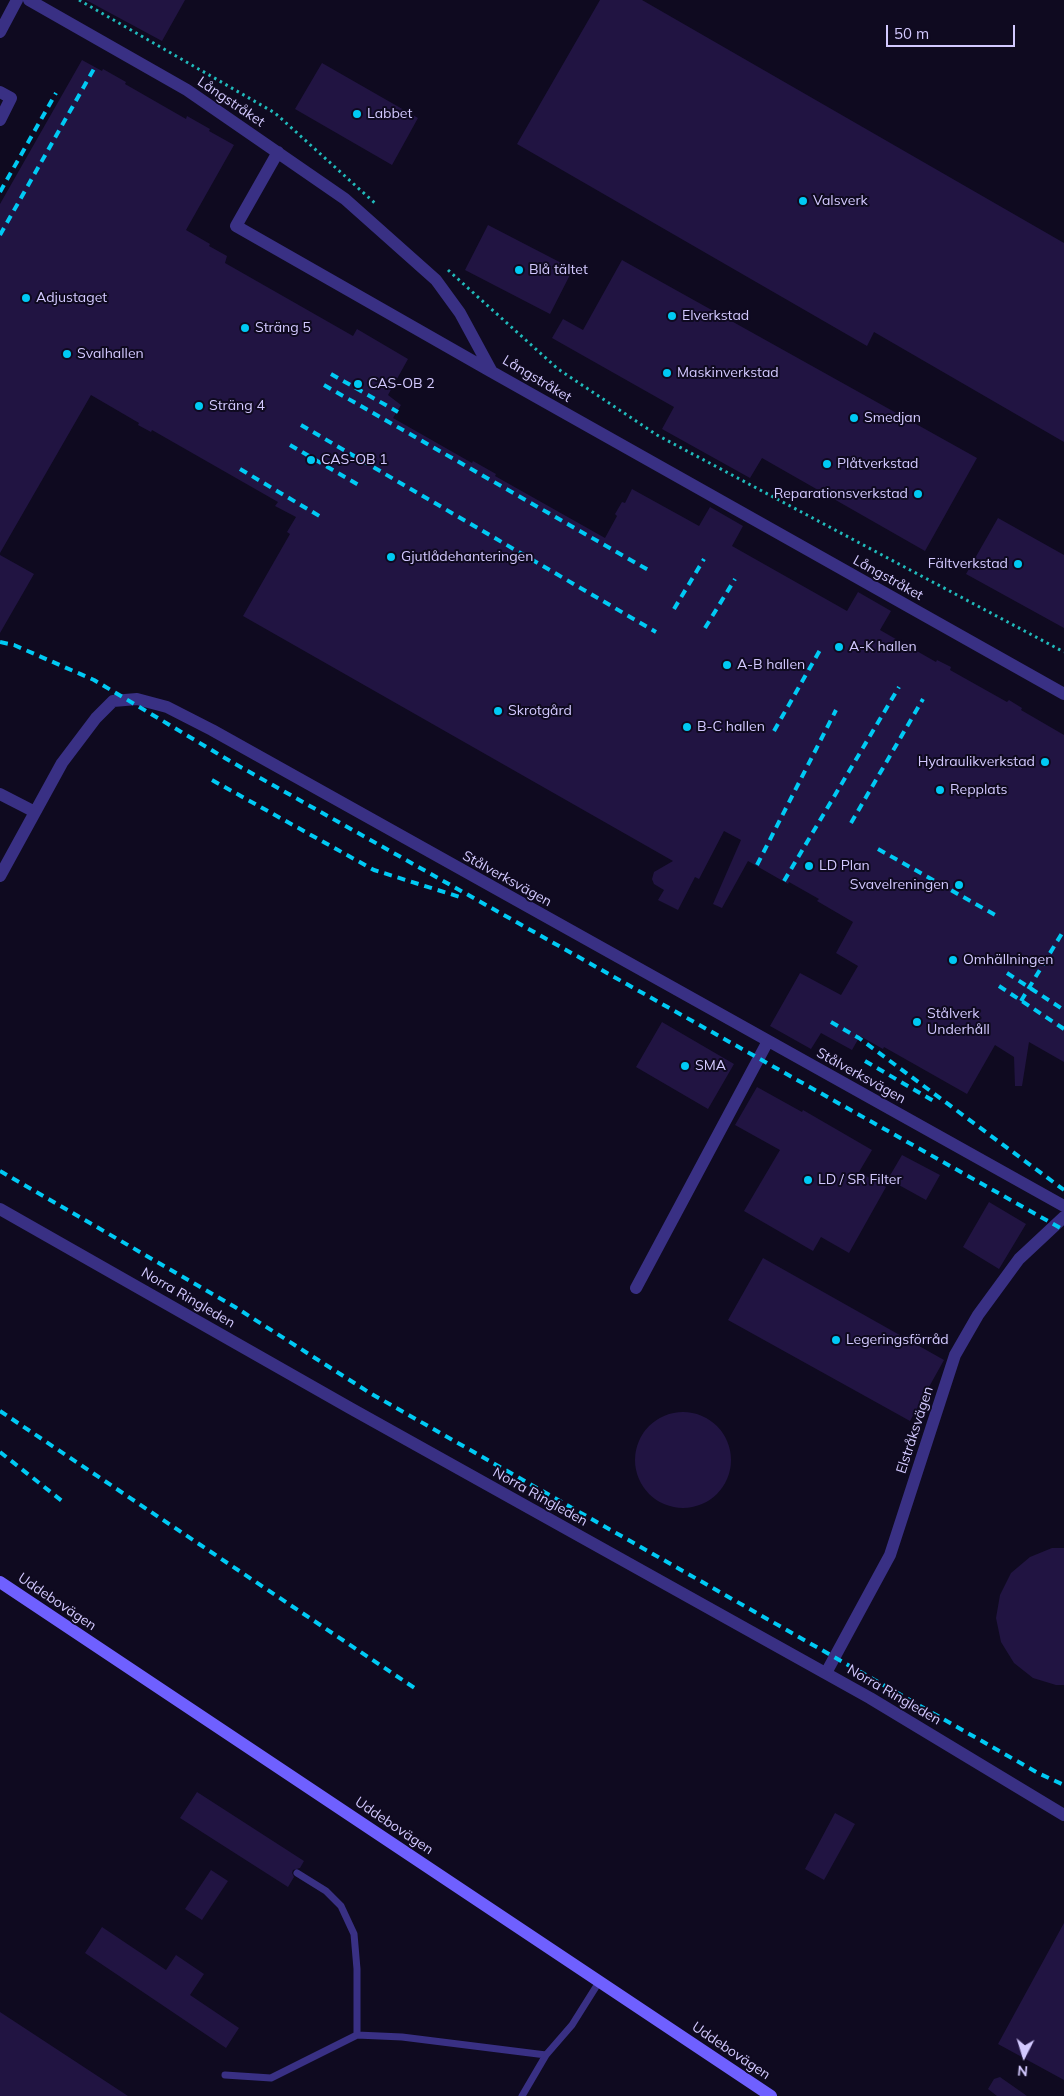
<!DOCTYPE html>
<html>
<head>
<meta charset="utf-8">
<style>
	body { margin:0 }
	#map { position:relative; width:1064px; height:2096px; overflow:hidden; background:#0f0a20; font-family:Mulish,sans-serif }
	canvas { display:block }
	.north { position:absolute; left:999px; top:2031px; width:50px; height:50px; -webkit-text-stroke:4px #0f0a20; paint-order:stroke; rotate:185deg; font-size:14px; font-weight:700; line-height:20px; text-align:center; color:#d3c9ff }
	.north::after { content:''; display:block; margin:auto; width:18px; height:22px; background:#d3c9ff; clip-path:polygon(50% 0,100% 100%,50% 72%,0 100%) }
	.scale { position:absolute; left:886px; top:25px; width:129px; height:22px; box-sizing:border-box; border:2px solid #d3c9ff; border-top:0; padding-left:6px; font-size:15px; line-height:18px; white-space:nowrap; color:#d3c9ff; -webkit-text-stroke:4px #0f0a20; paint-order:stroke }
</style>
</head>
<body>
<div id="map">
<canvas width="1064" height="2096"></canvas>
<div class="north">N</div>
<div class="scale">50 m</div>
</div>
<script>
const context = document.querySelector('canvas').getContext('2d');
context.lineJoin = 'round';
function fill(path, color) { context.fillStyle = color; context.fill(path, 'evenodd'); }
const poly = rows => new Path2D(rows.map(r => 'M' + r).join(''));
function stroke(path, color, width, dash) { context.strokeStyle = color; context.lineWidth = width; context.lineCap = dash ? 'butt' : 'round'; context.setLineDash(dash || []); context.stroke(path); }
function write(font, color, halo, rows, align = 'center') {
  context.font = font + ' Mulish,sans-serif'; context.lineWidth = 4; context.setLineDash([]); context.textBaseline = 'middle'; context.strokeStyle = halo; context.fillStyle = color; for (const [text, x, y, turn = 0] of rows) {
    context.save(); context.translate(x, y); context.rotate((+turn || 0) * Math.PI / 180); context.textAlign = isNaN(turn) ? turn : align; if (halo) context.strokeText(text, 0, 0); context.fillText(text, 0, 0); context.restore();
  }
}
fill(poly([
	[86,0,185,0,162,41],
	[600,0,642,0,1064,243,1064,442,874,332,867,346,517,144],
	[82,60,102,71,103,69,126,82,125,84,186,119,187,116,210,129,209,131,234,145,186,230,210,244,209,246,227,256,225,263,353,336,357,329,408,359,388,395,401,405,393,418,472,463,473,461,496,474,495,476,605,538,617,516,615,514,622,502,625,503,632,489,699,526,710,507,743,526,732,546,847,611,858,592,891,611,880,630,936,662,937,660,951,667,950,670,1007,702,1009,700,1022,708,1021,710,1064,735,1064,1062,1029,1042,1022,1086,1015,1086,1014,1057,995,1045,967,1094,884,1047,883,1049,860,1036,852,1050,821,1033,811,1049,770,1026,800,973,841,995,858,966,836,953,853,922,817,901,819,899,789,882,788,884,748,861,722,908,713,904,741,840,724,831,699,879,695,877,678,910,658,900,664,890,654,884,652,879,654,872,673,861,243,616,290,534,287,532,296,517,275,506,278,502,152,430,151,432,138,425,139,423,91,395,0,553,0,204],
	[322,63,418,118,392,165,295,109],
	[488,225,573,269,550,314,465,270],
	[622,260,977,458,925,551,762,458,750,478,662,429,674,407,552,338,563,319,583,330],
	[998,518,1064,555,1064,628,966,574],
	[0,555,34,574,0,633],
	[662,1022,734,1064,708,1109,636,1067],
	[757,1087,802,1112,803,1110,872,1150,859,1172,886,1187,849,1253,821,1237,813,1251,744,1211,780,1150,735,1125],
	[902,1155,940,1175,926,1200,888,1179],
	[989,1202,1026,1224,999,1269,963,1247],
	[763,1258,944,1360,910,1421,728,1320],
	'635 1460a48 48 0 1 1 96 0a48 48 0 1 1-96 0Z',
	[1052,1548,1064,1548,1064,1685,1056,1685,1033,1678,1014,1663,1001,1642,996,1618,1000,1595,1011,1573,1030,1557],
	[197,1792,304,1861,300,1868,293,1870,292,1873,294,1877,288,1887,180,1818],
	[835,1813,855,1824,824,1880,805,1869],
	[211,1870,228,1881,202,1920,185,1909],
	[1064,1923,1064,2080,998,2044],
	[102,1927,166,1970,176,1955,204,1974,190,1995,239,2028,226,2048,85,1953],
	[0,2012,128,2096,0,2096],
	[1000,2077,1027,2096,997,2096,988,2089,994,2079]
]), '#211442');
stroke(poly([
	[79,0,275,113,377,205],
	[448,270,558,369,657,435,1064,652]
]), '#20babb', 3, [2.5, 4]);
stroke(poly([
	[297,1873,326,1891,341,1906,354,1934,357,1969,357,2035],
	[225,2075,271,2078,357,2035,402,2037,546,2055],
	[522,2096,546,2055,572,2025,599,1982]
]), '#393084', 7);
stroke(poly([
	[29,0,187,90,345,199,436,280,460,313,492,372,1064,694],
	[0,32,17,0],
	[0,92,11,98,0,120],
	[278,152,236,226,492,372],
	[0,794,35,812],
	[0,876,62,763,96,718,113,701,137,699,167,707,212,730,1064,1206],
	[0,1209,350,1408,870,1698,1064,1815],
	[636,1288,768,1041],
	[826,1673,890,1555,955,1355,978,1315,1019,1259,1064,1217]
]), '#393084', 12);
stroke(poly([
	[0,1582,771,2096]
]), '#6f60ff', 12);
stroke(poly([
	[0,192,56,93],
	[0,235,95,67],
	[331,374,398,412],
	[324,385,650,571],
	[301,425,656,632],
	[290,445,362,487],
	[240,469,321,517],
	[674,609,704,559],
	[705,628,735,579],
	[0,642,14,645,94,680,230,761,1064,1230],
	[774,731,820,650],
	[212,780,374,870,463,898],
	[851,823,923,699],
	[878,849,997,916],
	[757,865,836,710],
	[784,881,899,687],
	[1007,973,1064,1010],
	[999,986,1064,1029],
	[1021,1001,1064,930],
	[831,1022,859,1038,1064,1190],
	[865,1061,937,1103],
	[0,1171,235,1307,370,1393,1038,1773,1064,1785],
	[0,1411,419,1691],
	[0,1452,62,1501]
]), '#00caf4', 4, [8, 6]);
for (const [x, y, r, color] of [
	[357,114,5,"#00caf4"],
	[803,201,5,"#00caf4"],
	[519,270,5,"#00caf4"],
	[26,298,5,"#00caf4"],
	[672,316,5,"#00caf4"],
	[245,328,5,"#00caf4"],
	[67,354,5,"#00caf4"],
	[667,373,5,"#00caf4"],
	[358,384,5,"#00caf4"],
	[199,406,5,"#00caf4"],
	[854,418,5,"#00caf4"],
	[311,460,5,"#00caf4"],
	[827,464,5,"#00caf4"],
	[918,494,5,"#00caf4"],
	[391,557,5,"#00caf4"],
	[1018,564,5,"#00caf4"],
	[839,647,5,"#00caf4"],
	[727,665,5,"#00caf4"],
	[498,711,5,"#00caf4"],
	[687,727,5,"#00caf4"],
	[1045,762,5,"#00caf4"],
	[940,790,5,"#00caf4"],
	[809,866,5,"#00caf4"],
	[959,885,5,"#00caf4"],
	[953,960,5,"#00caf4"],
	[917,1022,5,"#00caf4"],
	[685,1066,5,"#00caf4"],
	[808,1180,5,"#00caf4"],
	[836,1340,5,"#00caf4"]
]) { const dot = new Path2D(); dot.arc(x, y, r, 0, 2 * Math.PI); context.fillStyle = color; context.fill(dot); stroke(dot, '#0f0a20', 2); }
write('14px', '#d3c9ff', '#0f0a20', [
	["Långstråket",231,102,34],
	["Långstråket",537,379,31],
	["Långstråket",888,578,29],
	["Stålverksvägen",507,879,29],
	["Stålverksvägen",861,1076,29],
	["Norra Ringleden",188,1298,30],
	["Elstråksvägen",915,1430,-72],
	["Norra Ringleden",540,1497,29],
	["Uddebovägen",57,1602,34],
	["Norra Ringleden",894,1695,30],
	["Uddebovägen",394,1826,34],
	["Uddebovägen",731,2051,34]
]);
write('14px', '#d3c9ff', '#0f0a20', [
	["Labbet",367,114],
	["Valsverk",813,201],
	["Blå tältet",529,270],
	["Adjustaget",36,298],
	["Elverkstad",682,316],
	["Sträng 5",255,328],
	["Svalhallen",77,354],
	["Maskinverkstad",677,373],
	["CAS-OB 2",368,384],
	["Sträng 4",209,406],
	["Smedjan",864,418],
	["CAS-OB 1",321,460],
	["Plåtverkstad",837,464],
	["Reparationsverkstad",908,494,"right"],
	["Gjutlådehanteringen",401,557],
	["Fältverkstad",1008,564,"right"],
	["A-K hallen",849,647],
	["A-B hallen",737,665],
	["Skrotgård",508,711],
	["B-C hallen",697,727],
	["Hydraulikverkstad",1035,762,"right"],
	["Repplats",950,790],
	["LD Plan",819,866],
	["Svavelreningen",949,885,"right"],
	["Omhällningen",963,960],
	["Stålverk",927,1014],
	["Underhåll",927,1030],
	["SMA",695,1066],
	["LD / SR Filter",818,1180],
	["Legeringsförråd",846,1340]
], 'left');
</script>
</body>
</html>
